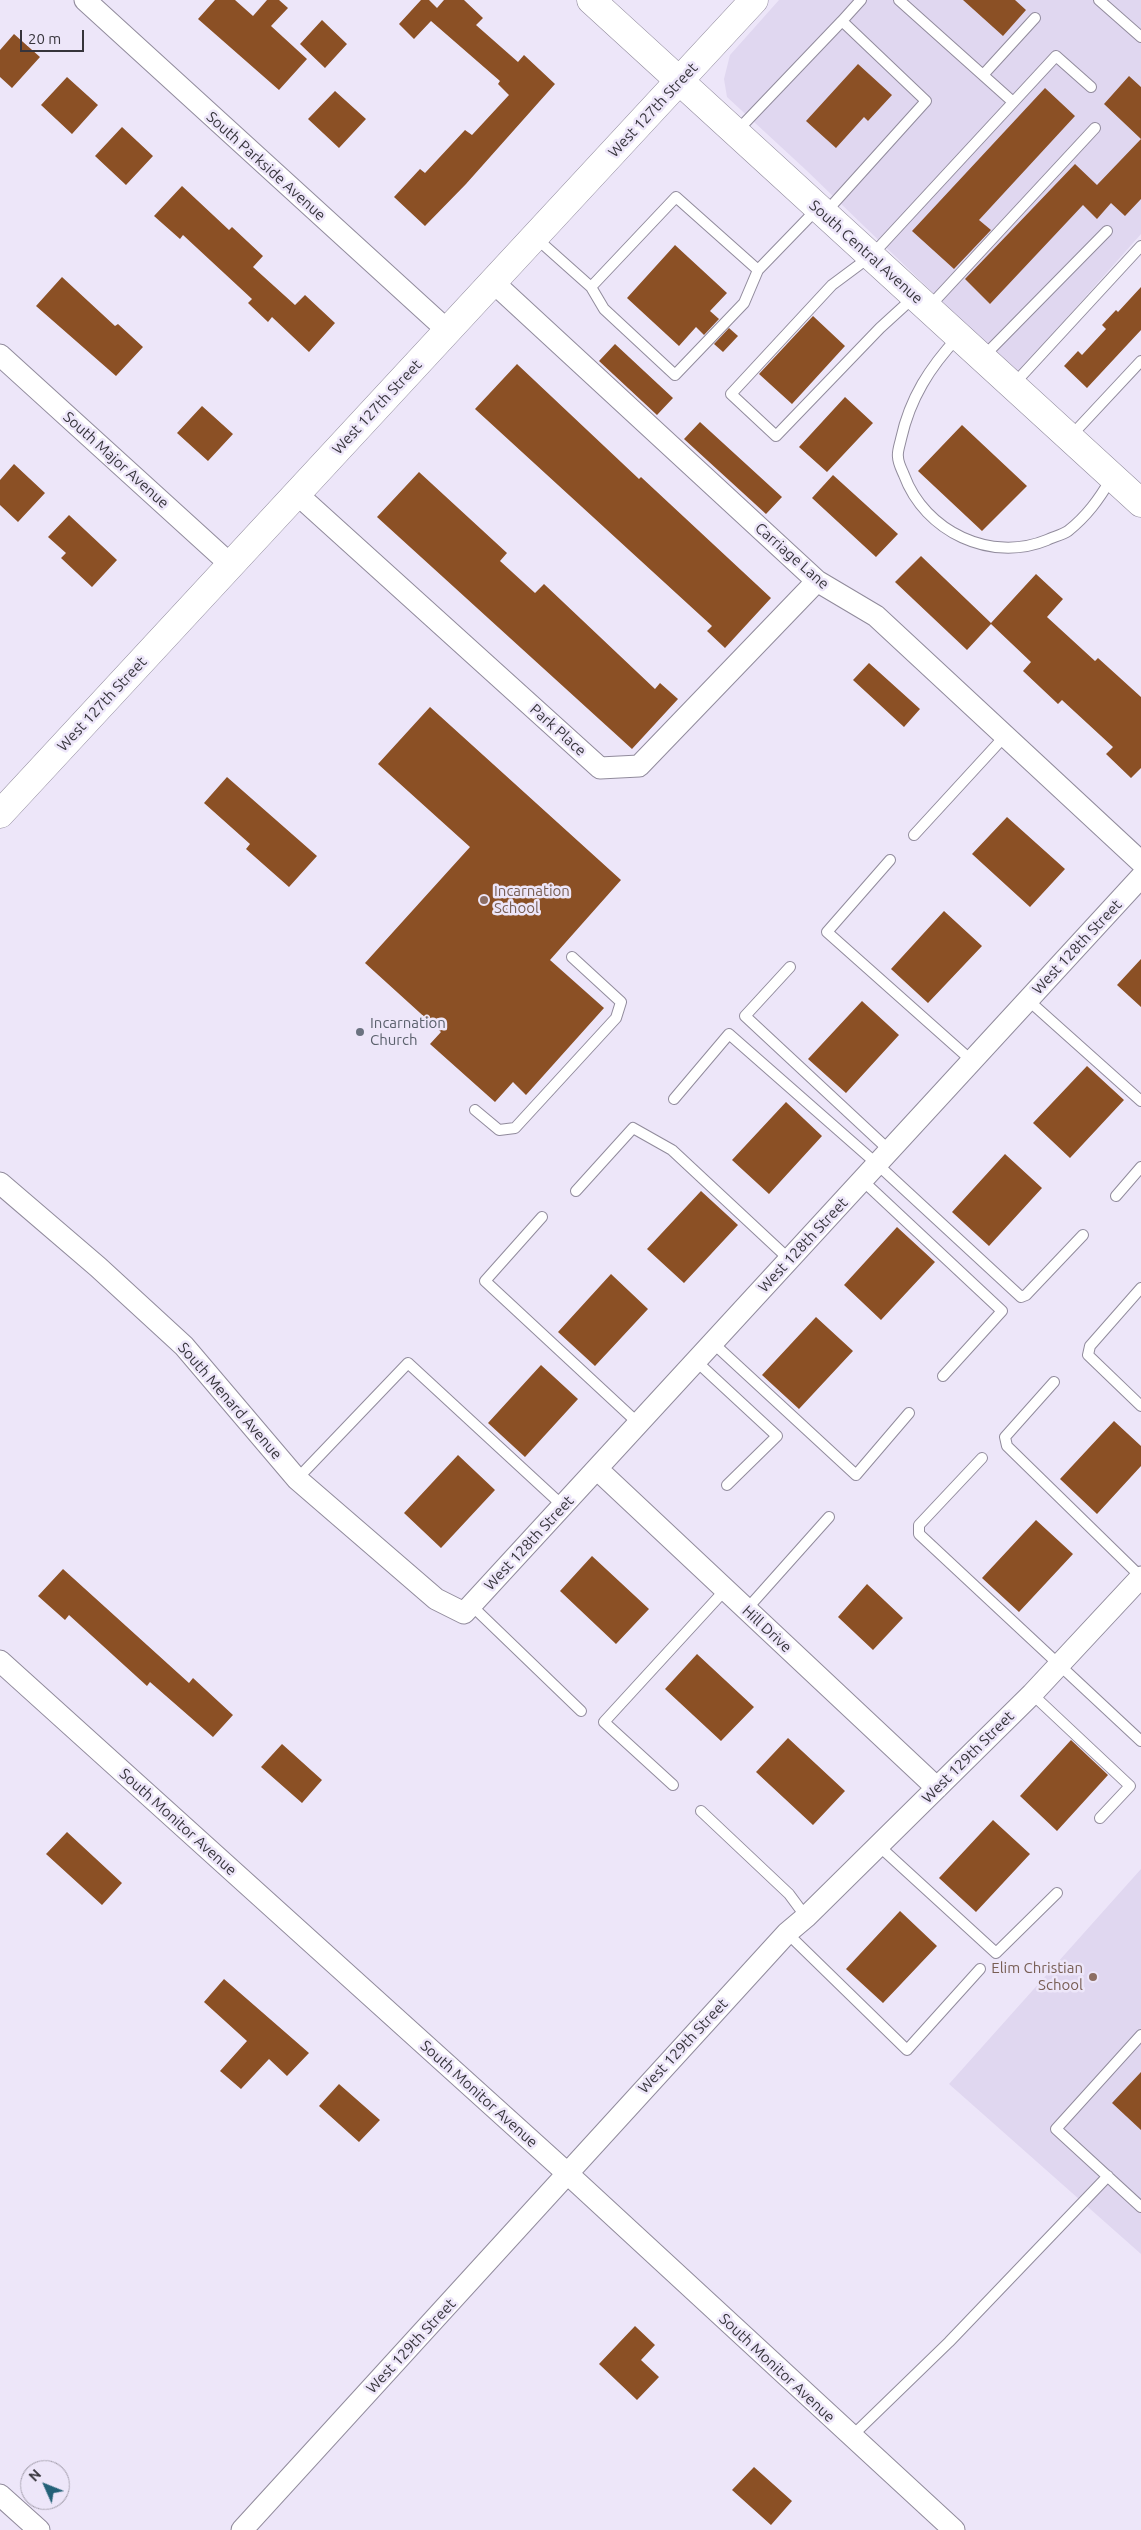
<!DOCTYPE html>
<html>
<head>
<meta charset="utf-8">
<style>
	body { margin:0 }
	#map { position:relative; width:1141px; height:2530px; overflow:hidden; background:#ede6f9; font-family:Ubuntu,sans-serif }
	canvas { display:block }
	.north { position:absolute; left:20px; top:2460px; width:50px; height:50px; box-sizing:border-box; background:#ede6f9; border:1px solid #a49fad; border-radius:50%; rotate:314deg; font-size:14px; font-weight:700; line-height:20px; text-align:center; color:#36343b }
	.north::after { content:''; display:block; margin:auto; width:18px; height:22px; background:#246178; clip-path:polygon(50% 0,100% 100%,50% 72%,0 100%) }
	.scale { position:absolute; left:20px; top:30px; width:64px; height:22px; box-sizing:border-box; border:2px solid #36343b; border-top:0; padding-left:6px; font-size:15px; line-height:18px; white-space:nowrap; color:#36343b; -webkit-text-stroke:4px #ede6f9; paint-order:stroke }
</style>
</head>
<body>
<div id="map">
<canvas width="1141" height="2530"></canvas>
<div class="north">N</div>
<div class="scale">20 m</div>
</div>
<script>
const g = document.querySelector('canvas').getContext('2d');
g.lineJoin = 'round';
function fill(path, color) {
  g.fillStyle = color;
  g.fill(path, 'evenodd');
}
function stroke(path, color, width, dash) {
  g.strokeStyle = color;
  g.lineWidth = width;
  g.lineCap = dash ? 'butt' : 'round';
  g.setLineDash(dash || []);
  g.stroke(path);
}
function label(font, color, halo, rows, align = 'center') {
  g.font = font + ' Ubuntu,sans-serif';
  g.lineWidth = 5;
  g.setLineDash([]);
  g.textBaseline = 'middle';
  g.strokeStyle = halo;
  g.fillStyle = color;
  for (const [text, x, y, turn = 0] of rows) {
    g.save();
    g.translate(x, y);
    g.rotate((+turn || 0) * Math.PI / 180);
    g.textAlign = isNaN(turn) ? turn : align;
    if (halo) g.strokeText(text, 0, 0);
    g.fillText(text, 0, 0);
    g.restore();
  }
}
const built = new Path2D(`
	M779 0H1141V234L1017 374 806 170 727 97 724 79 730 55Z
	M1141 1869V2254L949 2084Z`);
const building = new Path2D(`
	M215 0H235L253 16 267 0H279L288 8 271 26 307 59 279 90 198 19Z
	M421 0H429L437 8 444 0H464L483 18 476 25 518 62 524 55 555 84 466 184 425 226 394 197 420 169 425 173 465 130 472 135 509 95 498 84 500 81 431 21 414 39 399 24Z
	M963 0H1015L1026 10 1003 36Z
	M322 20 347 44 325 68 300 44Z
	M14 34 40 57 12 88 0 77V50Z
	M858 64 892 95 868 121 864 117 836 148 806 121Z
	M1129 76 1141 87V199L1125 216 1111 203 1097 219 1083 205 990 304 965 279 1075 164 1097 185 1141 139 1104 104Z
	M67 77 98 105 72 134 41 105Z
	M1045 88 1075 116 979 220 991 230 954 269 912 231Z
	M335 91 366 119 339 148 308 119Z
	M122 127 153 156 126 185 95 156Z
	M182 186 229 230 232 227 263 256 253 267 295 305 305 295 335 323 309 352 272 317 268 322 248 303 252 299 183 235 180 239 154 216Z
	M675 245 727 293 710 311 719 319 704 335 696 327 679 346 627 298Z
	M62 277 115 326 118 324 143 347 116 376 36 306Z
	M1141 287V330L1087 388 1064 366 1078 351 1082 355 1106 329 1102 325 1116 310 1118 312Z
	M813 316 845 346 792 404 759 374Z
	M729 328 738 336 723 352 714 344Z
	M615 344 673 398 657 415 599 361Z
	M517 364 639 479 641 477 771 598 725 648 707 631 712 626 475 409Z
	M845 397 873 423 827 472 799 447Z
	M202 406 233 434 208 461 177 433Z
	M700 422 782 497 766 514 684 439Z
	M962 425 1027 486 982 531 918 471Z
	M14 464 45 493 18 522 0 505V480Z
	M419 472 507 553 500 561 535 593 544 584 655 689 660 683 678 699 632 749 377 517Z
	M833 475 898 534 876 557 812 498Z
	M69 515 117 560 92 587 61 558 66 553 48 537Z
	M921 556 991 623 1036 574 1063 599 1047 617 1095 661 1098 658 1141 697V768L1131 778 1106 754 1113 747 1062 700 1058 704 1023 671 1031 662 991 624 967 650 895 582Z
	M869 663 920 709 904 727 853 680Z
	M430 707 621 880 550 960 604 1008 526 1095 513 1082 495 1102 430 1044 441 1032 365 963 470 847 378 764Z
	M227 777 317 856 289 887 246 849 250 844 204 803Z
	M1007 817 1065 869 1030 907 972 854Z
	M944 911 982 946 928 1003 891 969Z
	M1141 959V1007L1117 985Z
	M862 1001 899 1035 846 1093 808 1059Z
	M1087 1066 1124 1100 1070 1158 1033 1123Z
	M786 1102 822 1136 769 1194 732 1160Z
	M1005 1154 1042 1188 989 1246 952 1212Z
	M701 1191 738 1225 684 1283 647 1249Z
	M897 1227 935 1262 881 1320 844 1285Z
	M611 1274 648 1309 595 1366 558 1332Z
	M816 1317 853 1351 799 1409 762 1375Z
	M541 1365 578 1399 525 1457 488 1423Z
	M1114 1421 1141 1446V1466L1097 1514 1060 1479Z
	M458 1455 495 1490 441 1548 404 1513Z
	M1036 1520 1073 1554 1019 1612 982 1578Z
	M592 1556 649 1609 616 1644 560 1591Z
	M63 1569 189 1683 193 1678 233 1715 213 1737 150 1682 147 1686 69 1615 65 1620 38 1596Z
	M867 1584 903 1618 873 1650 838 1617Z
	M697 1654 754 1707 721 1741 665 1689Z
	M788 1738 845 1791 813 1825 756 1772Z
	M1071 1740 1108 1775 1057 1831 1020 1796Z
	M282 1744 322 1780 302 1803 261 1767Z
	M993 1820 1030 1854 976 1912 939 1878Z
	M67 1832 122 1883 102 1905 46 1854Z
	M900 1911 937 1946 883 2003 846 1969Z
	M224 1979 309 2053 287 2076 269 2059 241 2089 220 2071 247 2041 204 2002Z
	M1141 2072V2130L1112 2103Z
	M339 2084 380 2120 359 2142 319 2106Z
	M635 2326 655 2345 641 2360 659 2377 637 2400 599 2364Z
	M754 2467 792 2501 771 2525 732 2490Z`);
const lane = new Path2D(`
	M899 0 1013 102
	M1099 0 1141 37
	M842 21 861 0
	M983 75 1035 18
	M736 132 842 21 926 101 825 213
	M536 238 591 287 676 197 758 270 818 208
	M591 287 604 309 675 375 744 303 758 270
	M914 297 880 328 776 436 731 394 832 285 871 256 1056 56 1091 87
	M929 307 1095 128
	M958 337C930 367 910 398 901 439 900 444 897 452 898 457 898 463 902 470 904 475 925 532 991 563 1047 540 1053 537 1062 535 1068 531 1087 516 1099 499 1111 479
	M983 357 1107 231
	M1013 385 1141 246
	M1070 437 1141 361
	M914 835 1004 737
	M890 860 827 932 972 1061
	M790 967 745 1016 890 1151
	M1028 1000 1141 1101
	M674 1099 729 1034 877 1164 1021 1297 1026 1295 1083 1235
	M475 1110 499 1130 515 1128 616 1018 621 1002 572 957
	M862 1180 1002 1311 943 1376
	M576 1191 633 1128 672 1150 790 1260
	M1116 1196 1141 1167
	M542 1217 485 1281 639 1424
	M1141 1288 1090 1346 1088 1355 1141 1406
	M713 1343 856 1475 909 1413
	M696 1361 777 1436 727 1485
	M1054 1382 1005 1437 1007 1446 1141 1577
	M982 1458 919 1525V1534L1141 1741
	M297 1479 408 1363 563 1506
	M471 1605 581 1711
	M746 1610 829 1517
	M1032 1694 1130 1786 1100 1818
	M673 1785 604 1722 725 1590
	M701 1811 789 1894 806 1917
	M879 1846 996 1953 1057 1893
	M787 1933 907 2050 980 1969
	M1141 2035 1056 2129 1141 2207
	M851 2437 949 2342 1108 2176`);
const street = new Path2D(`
	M85 0 448 331
	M493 282 817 581 876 616 1141 862
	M0 355 231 565
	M297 494 600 768 639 766 817 581
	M0 1183 98 1267 184 1346 297 1479 436 1599 464 1613 1141 877
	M597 1469 937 1788
	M0 1661 568 2174 954 2530
	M0 2495 39 2530
	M242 2530 787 1933 806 1917 1032 1694 1141 1577`);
const secondary = new Path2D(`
	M591 0 1141 503
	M0 814 754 0`);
const markers = [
	[484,900,5,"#8d6e63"],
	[360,1032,5,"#6b7280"],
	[1093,1977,5,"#8d6e63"]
];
const streetNames = [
	["West 127th Street",653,110,-47],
	["South Parkside Avenue",266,166,42],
	["South Central Avenue",866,252,42],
	["West 127th Street",377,407,-47],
	["South Major Avenue",116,460,42],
	["Carriage Lane",792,556,41],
	["West 127th Street",102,704,-47],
	["Park Place",558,730,42],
	["West 128th Street",1077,947,-47],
	["West 128th Street",803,1245,-47],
	["South Menard Avenue",230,1401,49],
	["West 128th Street",529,1543,-47],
	["Hill Drive",767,1629,43],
	["West 129th Street",968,1757,-45],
	["South Monitor Avenue",178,1822,42],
	["West 129th Street",683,2046,-47],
	["South Monitor Avenue",479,2094,42],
	["West 129th Street",411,2346,-47],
	["South Monitor Avenue",777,2368,43]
];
const educationNames = [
	["Incarnation",494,891],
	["School",494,908],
	["Elim Christian",1083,1968,"right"],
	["School",1083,1985,"right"]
];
const worshipNames = [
	["Incarnation",370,1023],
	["Church",370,1040]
];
fill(built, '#e0d7f0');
fill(building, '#8b5025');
stroke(lane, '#918b9c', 12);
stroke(street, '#918b9c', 23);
stroke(secondary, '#918b9c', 29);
stroke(lane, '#fff', 10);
stroke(street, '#fff', 21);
stroke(secondary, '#fff', 28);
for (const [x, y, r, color] of markers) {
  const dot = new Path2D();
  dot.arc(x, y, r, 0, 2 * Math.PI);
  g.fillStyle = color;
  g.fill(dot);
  stroke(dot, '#ede6f9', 2);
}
label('15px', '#36343b', '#ede6f9', streetNames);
label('15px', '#785e54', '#ede6f9', educationNames, 'left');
label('15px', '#5b616d', '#ede6f9', worshipNames, 'left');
</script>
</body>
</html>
